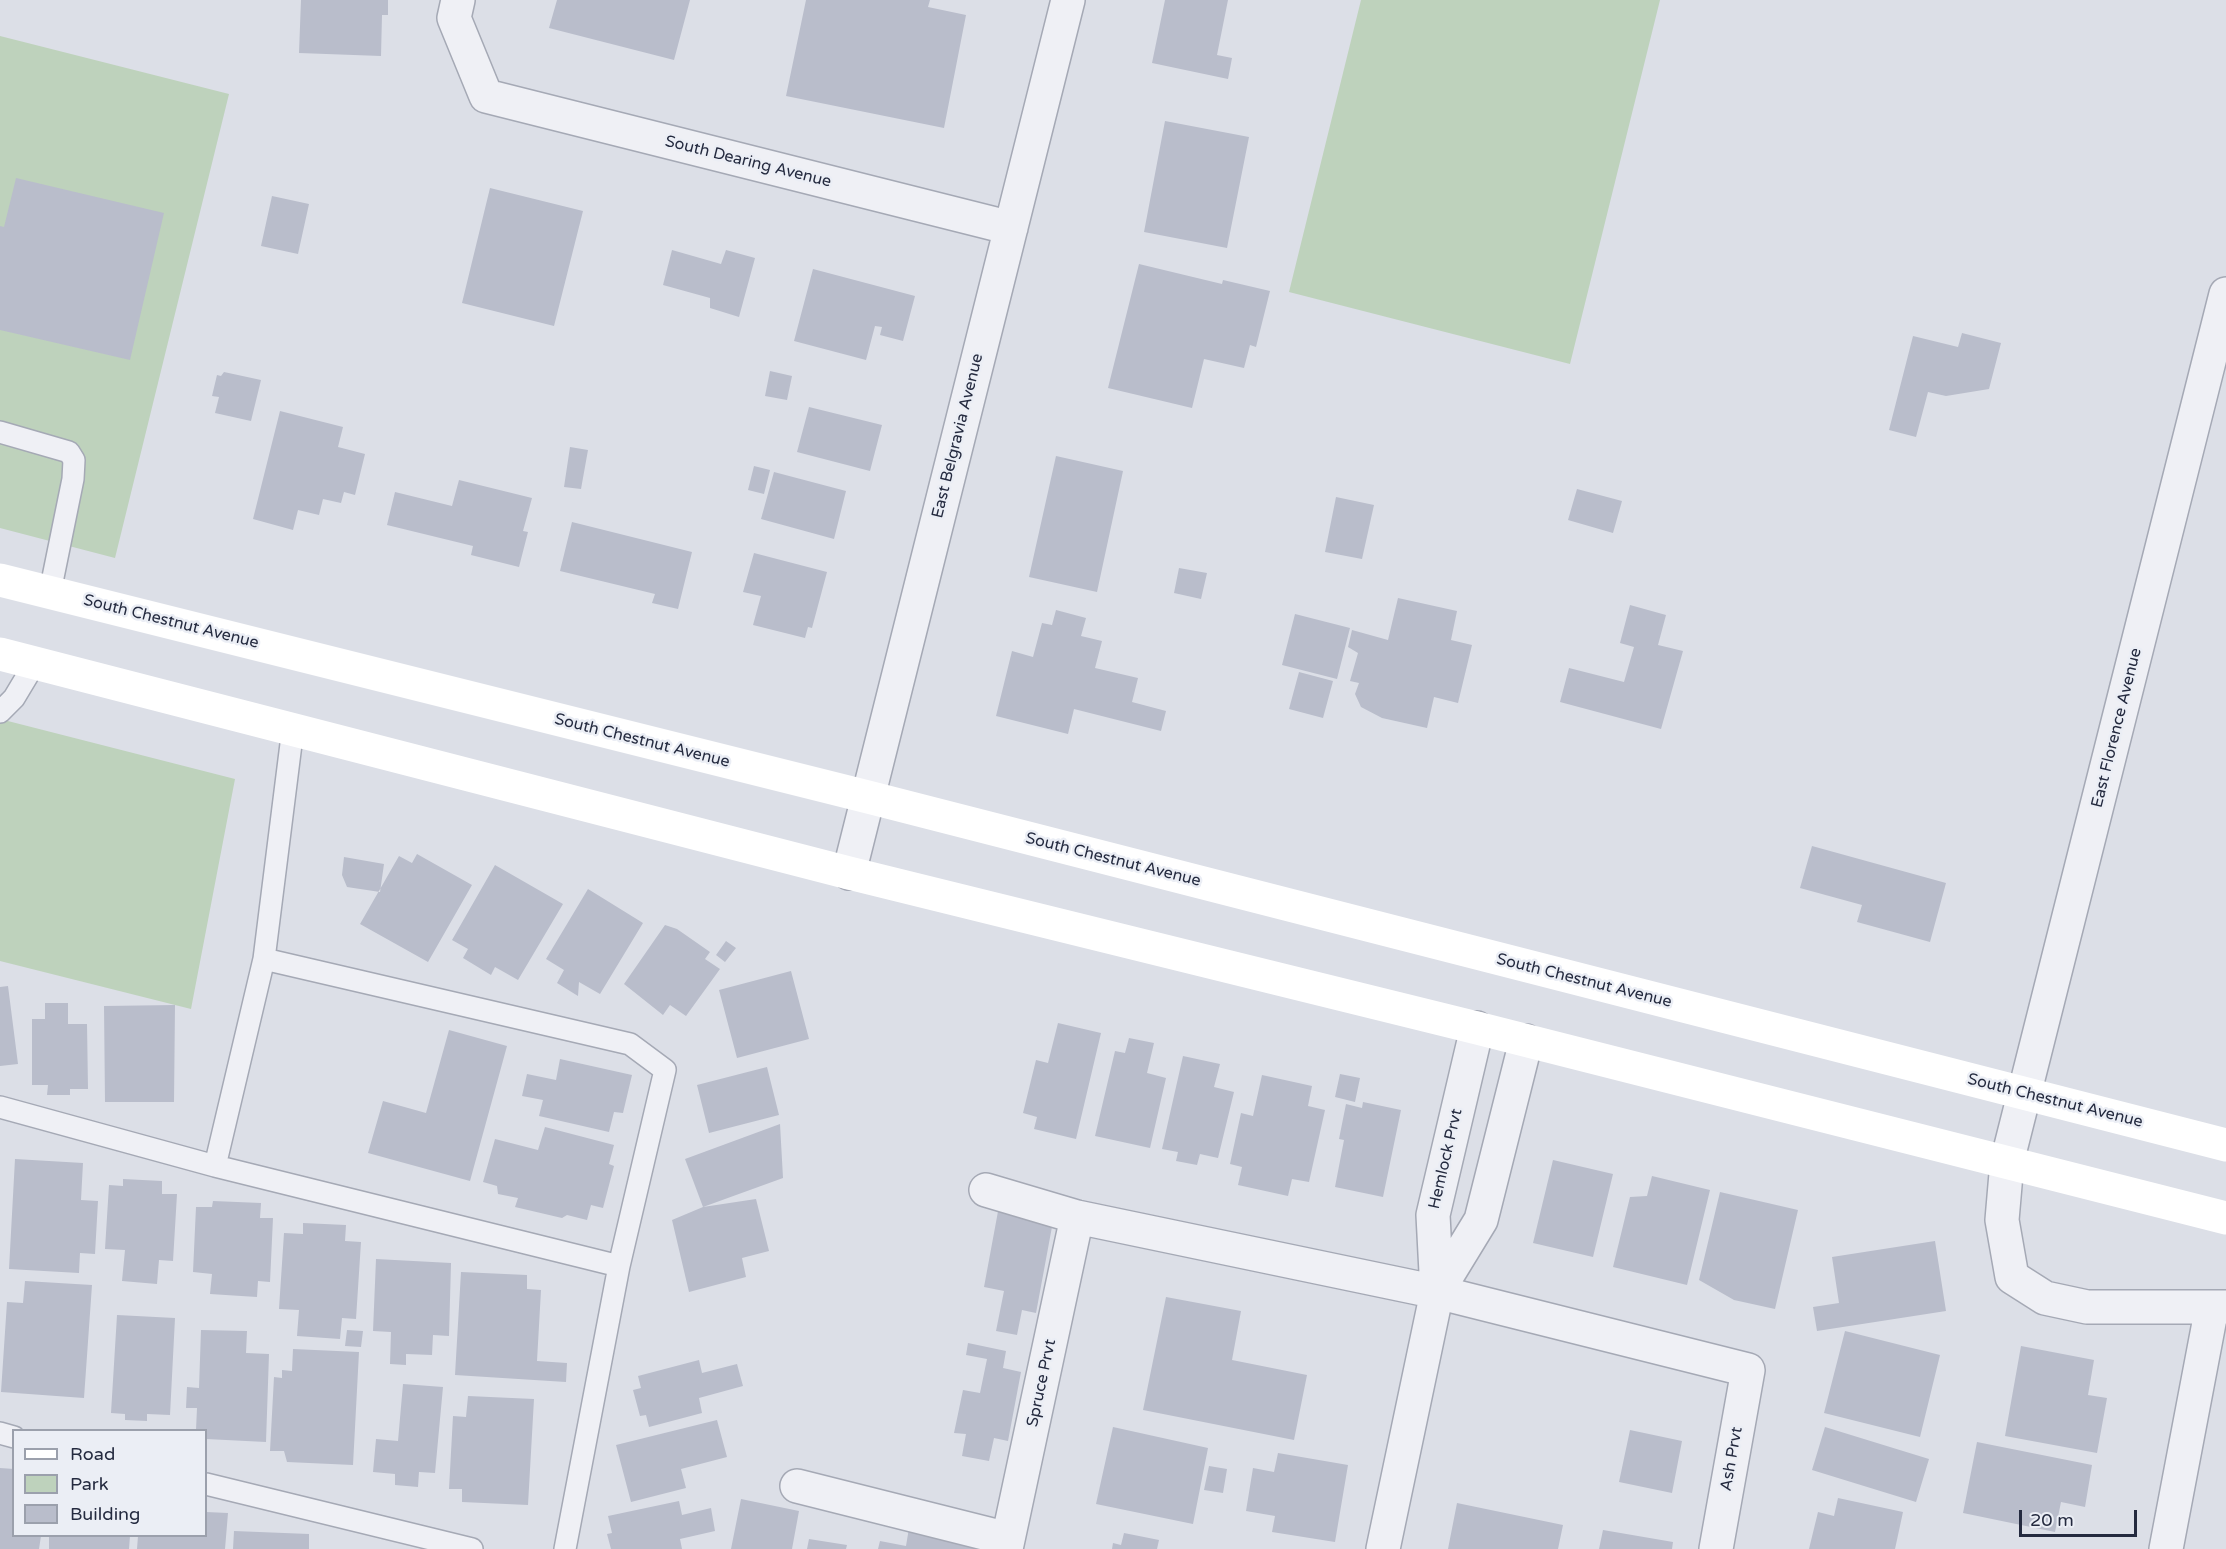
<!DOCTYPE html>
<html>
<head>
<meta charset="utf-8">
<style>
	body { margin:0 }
	#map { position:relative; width:2226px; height:1549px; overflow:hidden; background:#dcdfe7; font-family:"Varela Round",sans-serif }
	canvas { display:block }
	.legend { position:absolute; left:12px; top:1429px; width:195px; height:108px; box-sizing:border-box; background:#ebeef5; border:2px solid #9ba0ac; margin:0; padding:8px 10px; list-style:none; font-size:18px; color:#242a3f }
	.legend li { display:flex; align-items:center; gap:12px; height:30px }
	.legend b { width:30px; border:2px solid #9ba0ac }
	.scale { position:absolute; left:2019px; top:1510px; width:118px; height:27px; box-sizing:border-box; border:3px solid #242a3f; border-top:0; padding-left:8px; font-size:18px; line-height:21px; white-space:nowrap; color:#242a3f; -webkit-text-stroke:4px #ebeef5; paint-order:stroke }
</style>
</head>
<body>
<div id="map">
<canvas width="2226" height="1549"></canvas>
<ul class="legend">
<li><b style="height:8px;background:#fff"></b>Road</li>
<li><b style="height:16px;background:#bed2bc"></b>Park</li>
<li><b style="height:16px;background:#b9bdcb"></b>Building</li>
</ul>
<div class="scale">20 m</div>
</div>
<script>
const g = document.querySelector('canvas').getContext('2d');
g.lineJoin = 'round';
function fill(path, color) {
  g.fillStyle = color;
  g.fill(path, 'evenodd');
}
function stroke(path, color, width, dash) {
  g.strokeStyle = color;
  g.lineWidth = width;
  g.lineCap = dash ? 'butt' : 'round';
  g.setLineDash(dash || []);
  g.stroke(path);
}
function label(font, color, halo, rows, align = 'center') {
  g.font = font + ' "Varela Round",sans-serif';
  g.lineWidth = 5;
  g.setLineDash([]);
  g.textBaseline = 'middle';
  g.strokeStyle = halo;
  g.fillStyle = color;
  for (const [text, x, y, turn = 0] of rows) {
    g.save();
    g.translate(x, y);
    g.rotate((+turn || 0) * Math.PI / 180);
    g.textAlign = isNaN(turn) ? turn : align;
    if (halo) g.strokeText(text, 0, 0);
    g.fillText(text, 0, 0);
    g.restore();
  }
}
const green = new Path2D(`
	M1361 0H1660L1570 364 1289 292Z
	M0 36 229 94 115 558 0 528Z
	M0 719 235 779 191 1009 0 961Z`);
const building = new Path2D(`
	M301 0H388V15H382L381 56 299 53Z
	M557 0H690L674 60 549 28Z
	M806 0H930L928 7 966 15 944 128 786 96Z
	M1165 0H1228L1217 55 1232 58 1228 79 1152 63Z
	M1165 121 1249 137 1227 248 1144 232Z
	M16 178 164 213 130 360 0 330V226L4 227Z
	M490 188 583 211 554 326 462 303Z
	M272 196 309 204 298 254 261 246Z
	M672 250 721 264 726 250 755 258 739 317 710 308V298L663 285Z
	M1139 264 1222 284 1223 280 1270 291 1256 347 1250 345 1244 368 1204 359 1192 408 1108 388Z
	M813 269 915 296 903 341 880 335 882 327 875 326 866 360 794 341Z
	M1962 333 2001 343 1989 389 1946 396 1928 392 1916 437 1889 430 1913 336 1958 347Z
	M770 371 792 376 787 400 765 396Z
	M224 372 261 380 251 421 215 413 219 397 212 396 217 375 221 376Z
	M809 407 882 425 870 471 797 452Z
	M280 411 343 427 338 447 365 454 355 495 344 492 341 503 323 499 319 515 298 510 293 530 253 519Z
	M570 447 588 450 581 489 564 487Z
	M1056 456 1123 471 1097 592 1029 577Z
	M754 466 770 470 764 494 748 490Z
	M774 472 846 491 834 539 761 519Z
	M459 480 532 498 523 531 528 532 519 567 471 555 473 546 387 525 395 492 452 506Z
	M1577 489 1622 501 1613 533 1568 520Z
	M1336 497 1374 505 1362 559 1325 552Z
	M572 522 692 552 678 609 652 603 655 594 560 571Z
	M754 553 827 572 812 628 808 627 805 638 753 625 761 596 743 592Z
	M1179 568 1207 573 1201 599 1174 593Z
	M1398 598 1457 611 1451 640 1472 645 1458 703 1434 697 1427 728 1382 718 1361 707 1355 694 1359 683 1350 681 1358 653 1348 647 1352 630 1388 640Z
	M1630 605 1666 615 1658 645 1683 651 1661 729 1560 702 1569 668 1624 682 1634 647 1620 643Z
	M1056 610 1086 618 1081 636 1102 641 1095 668 1138 678 1132 702 1166 711 1161 731 1074 709 1068 734 996 716 1012 651 1033 657 1042 623 1052 625Z
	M1295 614 1350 628 1337 679 1282 665Z
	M1299 672 1333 681 1323 718 1289 709Z
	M1812 846 1946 883 1930 942 1857 922 1862 905 1800 888Z
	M417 854 472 885 428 962 360 924 399 856 412 863Z
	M344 857 384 864 380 892 347 887 342 875Z
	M495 865 563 904 518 980 495 967 491 975 463 958 468 949 452 940Z
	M588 889 643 923 600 994 579 982 578 996 557 983 564 970 546 959Z
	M665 925 677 929 710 952 705 959 720 969 686 1016 670 1005 663 1015 624 984Z
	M726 941 736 948 725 962 716 955Z
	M791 971 809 1039 737 1058 719 990Z
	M8 986 18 1064 0 1066V987Z
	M45 1003H68V1024H87L88 1089H70V1095H47L48 1085H32V1019H45Z
	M175 1005 174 1102H105L104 1006Z
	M1058 1023 1101 1033 1076 1139 1034 1129 1037 1117 1023 1113 1036 1060 1048 1063Z
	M449 1030 507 1046 470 1181 368 1153 383 1101 426 1113Z
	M1129 1038 1154 1043 1147 1073 1166 1078 1150 1148 1095 1136 1115 1051 1125 1053Z
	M1183 1056 1220 1064 1214 1087 1234 1092 1218 1158 1200 1154 1197 1165 1176 1161 1178 1152 1162 1149Z
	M560 1059 632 1075 623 1113 614 1112 609 1132 539 1116 543 1100 522 1096 527 1074 556 1080Z
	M767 1067 779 1115 709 1133 697 1085Z
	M1340 1074 1360 1078 1355 1102 1335 1097Z
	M1262 1075 1312 1086 1308 1106 1325 1110 1309 1182 1292 1179 1288 1196 1238 1185 1242 1167 1230 1164 1241 1113 1253 1116Z
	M1363 1102 1401 1110 1383 1197 1335 1187 1344 1140 1339 1139 1346 1104 1362 1108Z
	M780 1124 783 1178 703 1207 685 1159Z
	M545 1127 614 1145 609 1164 614 1166 603 1208 591 1205 587 1220 567 1215 562 1218 515 1207 518 1198 498 1194 497 1186 483 1182 495 1139 538 1150Z
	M15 1159 83 1163 81 1200 98 1201 95 1254 80 1253 79 1273 9 1269Z
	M1553 1160 1613 1174 1593 1257 1533 1243Z
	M1652 1176 1710 1190 1687 1285 1613 1267 1630 1197 1647 1196Z
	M123 1179 162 1181V1194H177L173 1261 159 1260 157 1284 122 1281 125 1250 105 1249 109 1185 123 1186Z
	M1720 1192 1798 1210 1775 1309 1734 1300 1699 1280Z
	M756 1199 769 1251 742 1258 746 1277 689 1292 672 1220 703 1207Z
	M213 1201 261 1203 260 1218H273L270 1282 258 1281 257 1297 210 1294 212 1274 193 1272 196 1207H212Z
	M999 1206 1054 1216 1036 1313 1022 1310 1017 1335 996 1331 1004 1291 984 1287Z
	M303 1223 346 1225 345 1241 361 1242 356 1319 342 1318 340 1339 297 1336 299 1310 279 1309 284 1233 303 1234Z
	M1935 1241 1946 1311 1817 1331 1813 1307 1839 1303 1832 1257Z
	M376 1259 451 1263 449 1336 433 1335 432 1355 406 1354V1365L390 1364 391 1332 373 1331Z
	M461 1272 527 1275V1289L541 1290 537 1361 567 1363 566 1382 455 1375Z
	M25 1281 92 1285 84 1398 1 1392 7 1302 23 1303Z
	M1166 1297 1241 1311 1232 1360 1307 1375 1294 1440 1143 1410Z
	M117 1315 175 1318 170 1415 147 1414V1421L125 1420V1414L111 1413Z
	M201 1330 247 1331 246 1353 269 1354 266 1442 206 1439V1430H196L197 1408H186L187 1387 199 1388Z
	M347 1330 363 1331 361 1347 345 1346Z
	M1845 1331 1940 1355 1920 1437 1824 1413Z
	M968 1343 1006 1351 1003 1368 1021 1372 1008 1441 994 1438 989 1461 962 1456 966 1434 954 1433 963 1390 980 1393 987 1359 966 1355Z
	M2021 1346 2094 1360 2088 1395 2107 1398 2097 1453 2005 1436Z
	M293 1349 359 1352 353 1465 287 1462 284 1451H270L274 1377 282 1378V1370L292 1371Z
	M699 1360 702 1373 737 1364 743 1386 699 1398 702 1413 649 1427 646 1415 640 1416 633 1390 641 1388 638 1376Z
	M403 1384 443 1387 435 1473 419 1472 418 1487 395 1485V1474L373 1472 376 1439 398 1441Z
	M468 1396 534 1399 528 1505 462 1502V1489H449L453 1416 466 1417Z
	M717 1420 727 1457 681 1469 686 1488 631 1502 616 1445Z
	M1113 1427 1208 1448 1193 1524 1096 1504Z
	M1825 1427 1929 1459 1916 1502 1812 1470Z
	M1630 1430 1682 1441 1672 1493 1619 1482Z
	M1977 1442 2092 1465 2085 1507 2061 1502 2055 1532 1963 1513Z
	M1278 1453 1348 1465 1335 1542 1272 1532 1275 1516 1246 1511 1253 1468 1274 1472Z
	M1209 1466 1227 1469 1223 1493 1204 1490Z
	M0 1468 14 1469V1536H41L39 1549H0Z
	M1838 1498 1903 1512 1895 1549H1809L1818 1512 1834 1516Z
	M741 1499 799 1511 792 1549H731Z
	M679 1501 682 1515 711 1508 715 1531 680 1539 682 1549H611L607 1534 612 1533 608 1516Z
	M1457 1503 1563 1525 1558 1549H1448Z
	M206 1512 228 1513 225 1549H137L138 1536H206Z
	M909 1528 982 1549H878L880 1541 906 1546Z
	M1603 1530 1673 1542 1672 1549H1599Z
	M234 1531 309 1534V1549H233Z
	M1124 1533 1159 1540 1157 1549H1112L1113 1543 1121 1545Z
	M49 1536H130L129 1549H49Z
	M809 1539 847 1545 846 1549H807Z`);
const lane = new Path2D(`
	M0 432 69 452 74 460 73 479 50 592
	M0 712 14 698 35 663
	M264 959 630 1044 665 1070 619 1266
	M0 1107 215 1166 619 1266 565 1549
	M215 1166 264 959 293 728
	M0 1433 14 1437
	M206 1484 472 1549`);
const street = new Path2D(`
	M458 0 454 18 486 96 1011 228
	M2226 294 2007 1162 2002 1220 2012 1277 2045 1298 2087 1307H2226
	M849 873 1068 0
	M986 1190 1077 1217 1437 1292 1748 1370 1716 1549
	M1437 1292 1481 1220 1526 1041
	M797 1486 1008 1539
	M1006 1549 1077 1217
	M1383 1549 1437 1292 1433 1215 1477 1028
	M2166 1549 2212 1307`);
const secondary = new Path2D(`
	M0 580 868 797 2226 1145
	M0 654 849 873 1477 1028 2226 1218`);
const streetNames = [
	["South Dearing Avenue",748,162,14],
	["East Belgravia Avenue",958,436,-76],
	["South Chestnut Avenue",171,622,14],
	["East Florence Avenue",2117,728,-76],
	["South Chestnut Avenue",642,741,14],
	["South Chestnut Avenue",1113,860,14],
	["South Chestnut Avenue",1584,981,14],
	["South Chestnut Avenue",2055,1101,14],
	["Hemlock Prvt",1446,1159,-77],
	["Spruce Prvt",1042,1383,-78],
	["Ash Prvt",1732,1459,-80]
];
fill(green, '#bed2bc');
fill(building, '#b9bdcb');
stroke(lane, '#a5a9b5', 24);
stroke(street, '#a5a9b5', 36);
stroke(lane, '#eff0f5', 21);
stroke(street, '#eff0f5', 33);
stroke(secondary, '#fff', 33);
label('16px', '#242a3f', '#ebeef5', streetNames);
</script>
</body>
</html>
